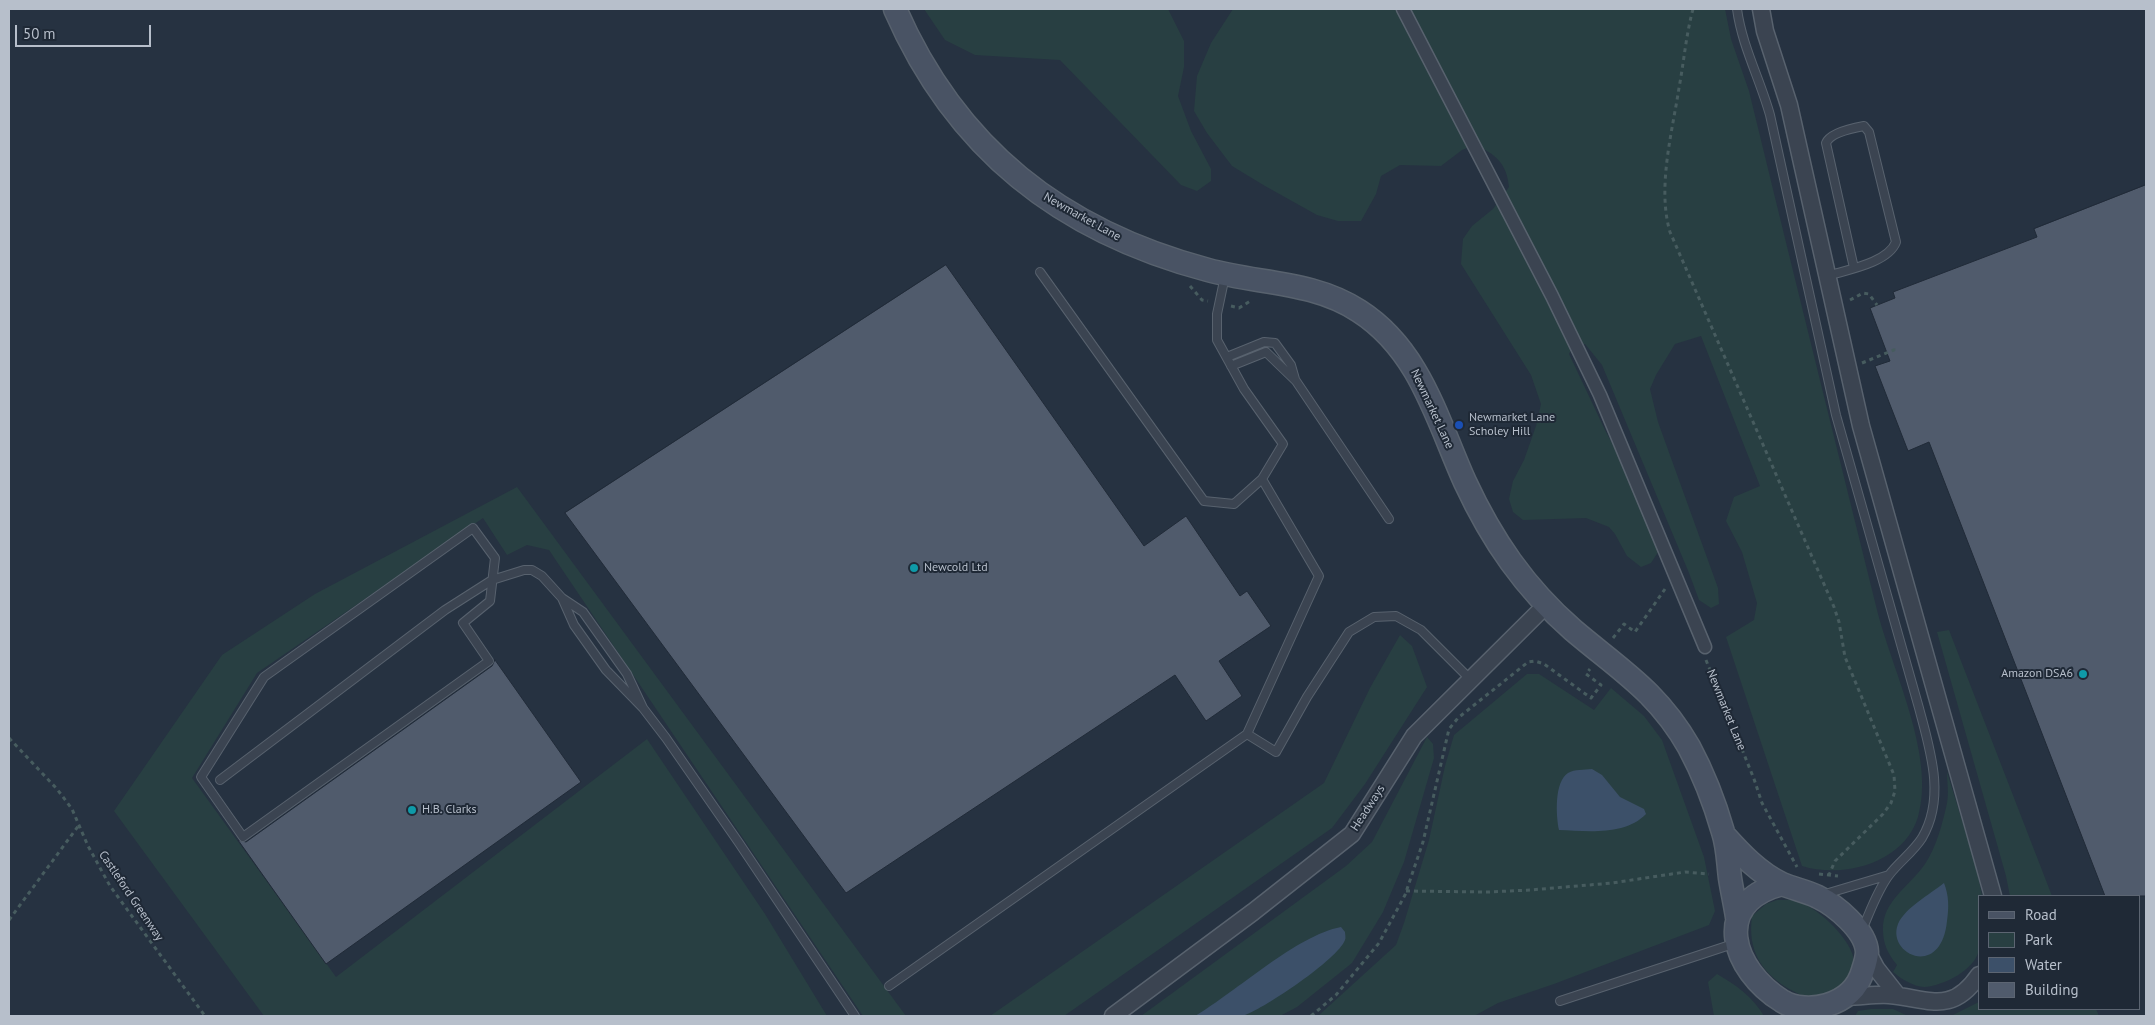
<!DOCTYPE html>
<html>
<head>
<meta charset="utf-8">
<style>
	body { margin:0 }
	#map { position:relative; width:2155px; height:1025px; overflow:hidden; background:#263241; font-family:"PT Sans",sans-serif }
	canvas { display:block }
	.frame { position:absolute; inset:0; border:10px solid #b7bfcb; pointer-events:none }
	.legend { position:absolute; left:1978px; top:895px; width:162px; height:115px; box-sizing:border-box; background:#1f2936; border:1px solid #5c6572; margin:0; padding:6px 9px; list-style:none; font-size:15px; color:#b7bfcb }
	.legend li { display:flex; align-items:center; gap:10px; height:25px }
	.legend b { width:25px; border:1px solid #5c6572 }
	.scale { position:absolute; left:15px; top:25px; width:136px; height:22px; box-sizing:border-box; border:2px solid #b7bfcb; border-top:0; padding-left:6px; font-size:15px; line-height:18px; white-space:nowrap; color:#b7bfcb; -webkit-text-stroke:4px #1f2936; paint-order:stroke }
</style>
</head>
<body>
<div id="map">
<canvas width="2155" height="1025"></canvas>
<div class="frame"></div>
<ul class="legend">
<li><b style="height:6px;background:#495364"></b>Road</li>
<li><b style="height:14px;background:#283f42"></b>Park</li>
<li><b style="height:14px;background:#3c5069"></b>Water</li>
<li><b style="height:14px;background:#505b6c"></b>Building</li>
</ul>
<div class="scale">50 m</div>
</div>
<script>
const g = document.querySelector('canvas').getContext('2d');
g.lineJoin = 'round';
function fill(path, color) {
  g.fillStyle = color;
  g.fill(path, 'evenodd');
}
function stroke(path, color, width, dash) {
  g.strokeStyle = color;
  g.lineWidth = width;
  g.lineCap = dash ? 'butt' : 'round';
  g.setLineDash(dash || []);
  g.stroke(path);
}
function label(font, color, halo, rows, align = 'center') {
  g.font = font + ' "PT Sans",sans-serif';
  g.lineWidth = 4;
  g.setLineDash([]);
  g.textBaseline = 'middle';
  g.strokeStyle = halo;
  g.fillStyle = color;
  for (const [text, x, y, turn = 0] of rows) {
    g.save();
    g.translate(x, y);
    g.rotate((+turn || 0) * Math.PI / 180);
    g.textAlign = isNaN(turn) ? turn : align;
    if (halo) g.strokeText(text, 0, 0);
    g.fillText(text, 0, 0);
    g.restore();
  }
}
const green = new Path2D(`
	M924 9H1168L1184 41V67L1178 96 1191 131 1211 169V181L1197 191 1181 185 1060 60 975 55 945 40Z
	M1233 9H1725L1731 39 1749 91C1791 264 1834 437 1877 610 1892 670 1936 756 1918 817 1904 863 1843 879 1802 866L1726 637 1754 620 1757 603 1742 552 1726 521 1734 497 1760 486 1701 336 1675 344 1656 375 1650 389 1658 422 1718 588 1719 604 1711 608 1699 600 1689 573 1602 365 1585 344 1573 346 1569 354 1605 430 1658 530 1662 546 1651 563 1641 567 1627 556 1615 534 1609 527 1586 518 1523 520 1513 512 1509 499 1513 481 1524 460 1536 426 1541 404 1531 375 1461 264 1463 239 1472 226 1493 209 1509 187C1507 164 1496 154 1475 145L1462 150 1441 166 1400 165 1381 176 1376 194 1361 221H1338L1317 215 1265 186 1232 166 1207 133 1194 111 1197 76 1211 43Z
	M517 487 906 1016H863L549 550 527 545 507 555 483 518 257 673 192 778 336 977 647 739 765 914 827 1016H264L114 811 222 655 315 594Z
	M1949 630 2052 896H2010L2006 876 1937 632Z
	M1400 635 1412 646 1427 687 1365 784 1332 828 1064 1016H990L1324 783 1370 688Z
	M1527 674H1539L1594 710 1611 688 1644 716 1662 740 1704 857 1715 911 1709 925 1554 984 1498 1003 1474 1016H1318L1396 945 1404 923 1429 840 1445 766 1454 735Z
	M1427 737 1433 744 1434 758 1404 862 1383 912 1352 963 1297 1007 1280 1016H1141L1346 866 1372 842Z
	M1947 772 1977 869 1982 896H1979C1979 912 1982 935 1979 950 1975 970 1943 986 1924 987 1914 987 1900 978 1893 972L1897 965C1888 954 1883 944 1883 930 1882 901 1910 886 1925 864 1936 848 1943 822 1947 803 1949 793 1947 782 1947 772Z
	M1777 900C1783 900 1791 899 1796 901 1816 906 1845 934 1852 953 1857 964 1846 982 1841 993 1834 995 1823 1000 1815 1000 1808 999 1799 994 1793 991 1763 975 1747 952 1752 916L1766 904Z
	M1717 974C1736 985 1753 997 1764 1016H1714L1708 982Z
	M1979 1002V1009H2096L2099 1016H1951Z
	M1871 1009H1893L1908 1016H1855L1858 1011Z`);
const water = new Path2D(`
	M1592 769 1602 775 1620 797 1644 809 1646 814C1625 836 1587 831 1559 830 1556 816 1554 782 1568 773 1575 769 1584 770 1592 769Z
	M1944 883C1949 896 1949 907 1947 921 1941 980 1886 954 1898 924 1906 907 1929 895 1944 883Z
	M1341 927 1345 932C1345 934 1346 938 1345 940 1338 959 1265 1008 1245 1015 1234 1020 1208 1016 1195 1016 1236 992 1297 935 1341 927Z`);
const building = new Path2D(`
	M2146 185V896H2105L1929 442 1908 451 1875 366 1890 361 1870 308 1895 298 1893 292 2037 237 2034 229Z
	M946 265 1144 546 1186 516 1240 596 1247 591 1271 626 1219 661 1242 696 1206 721 1175 675 846 893 565 513Z
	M495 660 581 782 326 964 238 840 246 842 492 666Z`);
const path = new Path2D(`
	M1693 9C1686 35 1684 61 1679 88 1672 133 1657 188 1670 232L1834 607 1839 622 1845 657 1894 775 1895 791 1891 803 1883 814 1835 861 1829 875
	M1190 286 1202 300 1208 301
	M1850 300 1863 293 1869 294 1877 305
	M1231 306 1239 308 1252 300
	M1862 363 1894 350 1893 345
	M1613 638 1624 624 1635 632 1665 589
	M1706 660 1754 779 1762 803 1797 867
	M9 738 57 789 72 809 88 846 110 886 205 1016
	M1819 874 1838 876
	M1406 891 1488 892 1530 890 1612 883 1685 872 1709 874
	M9 920 79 825
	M1311 1016 1336 995 1379 943 1405 895 1423 842 1449 729 1458 718 1528 662 1535 661 1544 664 1591 698 1601 685 1586 674 1590 669`);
const service = new Path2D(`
	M1737 9C1742 46 1760 79 1770 115L1836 415 1919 708C1930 750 1946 797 1922 838 1913 852 1899 862 1889 875 1877 891 1870 912 1862 930
	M1040 272 1204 501 1234 504 1262 479
	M1225 276 1217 314V340L1244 389 1283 444 1262 479 1319 576 1247 734 1276 752 1307 697 1349 632 1374 617 1396 616 1421 630 1471 680
	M1827 276C1846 270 1888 263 1896 242L1869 132 1864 126C1853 128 1830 133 1826 143L1854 268
	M1227 357 1264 342 1275 343 1291 365 1295 379
	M1231 366 1266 352 1296 381 1389 519
	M473 528 495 558 490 601 463 623 489 661 243 837 201 777 264 677Z
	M562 598 574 625 606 670 643 708 666 738 739 843 855 1016
	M220 780 445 610 492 580 524 570H532L542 576 562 598 583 612 627 674 643 708
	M1822 895 1889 875
	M889 986 1247 734
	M1560 1001 1736 943`);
const pedestrian = new Path2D(`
	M1403 9 1552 296 1600 395 1705 647`);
const minor = new Path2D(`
	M1761 9 1765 31 1789 105 1861 426 1993 896
	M1867 951 1876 968 1898 996
	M1847 997C1861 997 1875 994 1889 995 1928 998 1951 1016 1979 975
	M1113 1016 1253 912 1352 834 1414 736 1546 605`);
const secondary = new Path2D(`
	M895 9C956 149 1061 231 1208 270 1259 284 1313 281 1359 311 1420 350 1437 420 1465 482 1478 510 1493 537 1511 562 1529 587 1550 610 1573 630 1620 670 1657 691 1689 747 1703 773 1715 804 1723 832 1728 847 1728 863 1730 878 1732 891 1735 904 1737 917
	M1724 835C1741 854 1759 873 1782 884 1794 889 1806 891 1818 897 1835 905 1866 930 1867 952 1867 958 1865 964 1863 970 1858 989 1844 1000 1827 1005 1814 1009 1794 1009 1782 1001 1732 970 1710 903 1782 884`);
const markers = [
	[1459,425,5,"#1a4fb4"],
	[914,568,5,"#0f9aa8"],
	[2083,674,5,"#0f9aa8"],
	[412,810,5,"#0f9aa8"]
];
const streetNames = [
	["Newmarket Lane",1082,217,29],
	["Newmarket Lane",1432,409,65],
	["Newmarket Lane",1726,710,68],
	["Headways",1368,808,-57],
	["Castleford Greenway",131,896,56]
];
const poiNames = [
	["Newmarket Lane",1469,418],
	["Scholey Hill",1469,432],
	["Newcold Ltd",924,568],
	["Amazon DSA6",2073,674,"right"],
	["H.B. Clarks",422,810]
];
fill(green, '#283f42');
fill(water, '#3c5069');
fill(building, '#505b6c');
stroke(building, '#212b38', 1);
stroke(service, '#58626e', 10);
stroke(pedestrian, '#58626e', 15);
stroke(minor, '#58626e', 19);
stroke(secondary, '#58626e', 25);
stroke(path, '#475c5f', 3, [4, 4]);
stroke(service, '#3b4451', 8);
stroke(pedestrian, '#3b4451', 12);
stroke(minor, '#3b4451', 16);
stroke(secondary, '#495364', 22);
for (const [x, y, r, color] of markers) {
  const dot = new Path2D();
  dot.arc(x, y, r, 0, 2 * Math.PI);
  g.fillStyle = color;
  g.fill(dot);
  stroke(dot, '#1f2936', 2);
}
label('12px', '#b7bfcb', '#1f2936', streetNames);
label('12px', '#b7bfcb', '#1f2936', poiNames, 'left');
</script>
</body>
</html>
